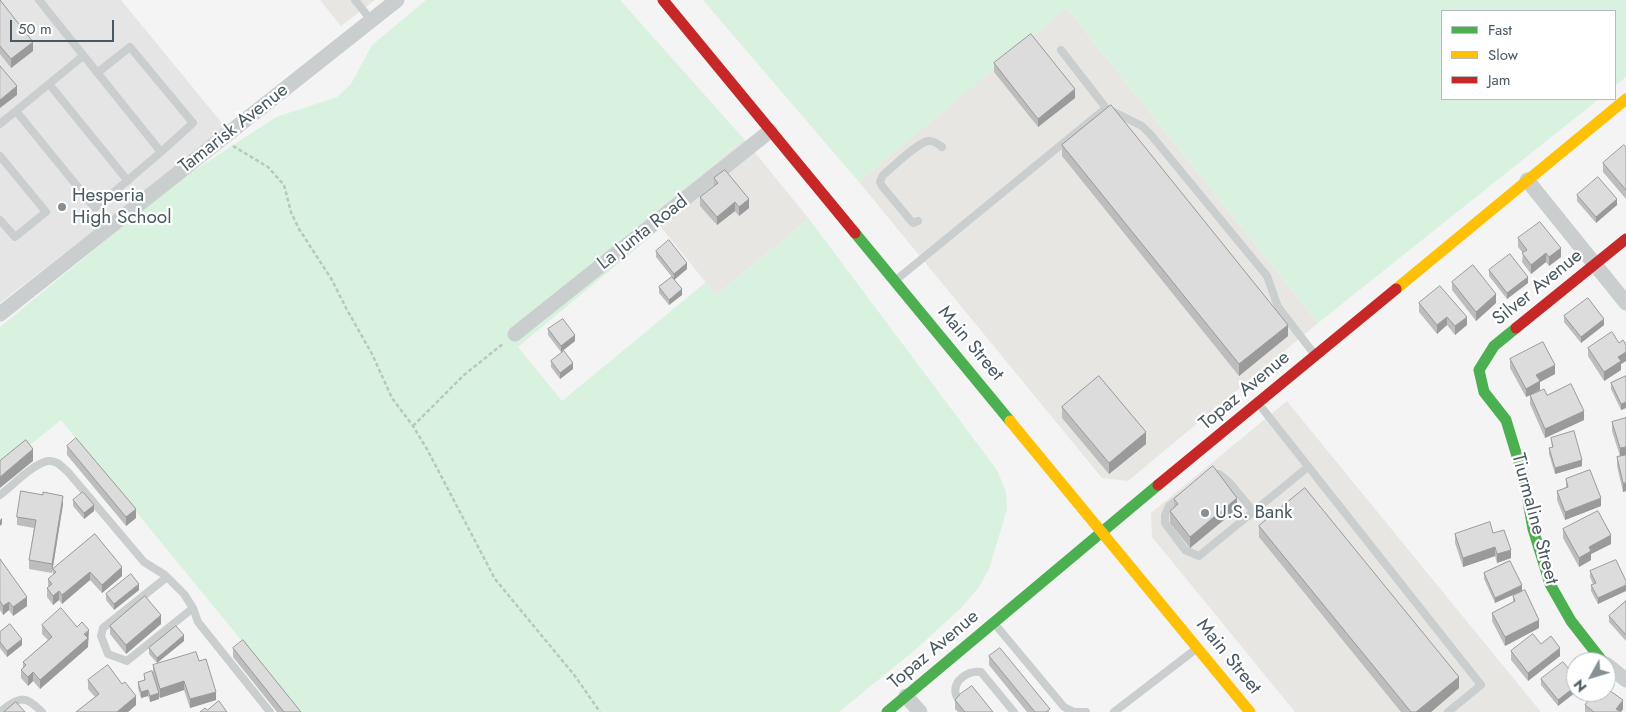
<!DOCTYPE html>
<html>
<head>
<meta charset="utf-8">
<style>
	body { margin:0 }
	#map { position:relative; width:1626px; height:712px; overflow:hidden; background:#f4f4f4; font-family:Jost,sans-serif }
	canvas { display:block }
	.legend { position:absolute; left:1441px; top:10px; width:175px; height:90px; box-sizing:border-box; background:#fff; border:1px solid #b6bdc0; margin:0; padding:6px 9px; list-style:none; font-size:15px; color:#495961 }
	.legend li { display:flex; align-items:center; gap:10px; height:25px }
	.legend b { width:25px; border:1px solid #b6bdc0 }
	.north { position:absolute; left:1566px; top:652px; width:50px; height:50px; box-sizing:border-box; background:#fff; border:1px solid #b6bdc0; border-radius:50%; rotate:231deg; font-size:14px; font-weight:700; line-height:20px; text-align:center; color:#495961 }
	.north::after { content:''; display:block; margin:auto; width:18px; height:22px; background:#858f94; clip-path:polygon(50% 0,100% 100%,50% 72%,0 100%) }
	.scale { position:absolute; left:10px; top:20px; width:104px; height:22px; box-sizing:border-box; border:2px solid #495961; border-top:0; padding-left:6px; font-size:15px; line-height:18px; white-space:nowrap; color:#495961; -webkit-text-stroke:4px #fff; paint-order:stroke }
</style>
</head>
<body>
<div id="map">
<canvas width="1626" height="712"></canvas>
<ul class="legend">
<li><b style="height:6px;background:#4caf50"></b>Fast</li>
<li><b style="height:6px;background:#ffc107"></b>Slow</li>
<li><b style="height:6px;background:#c62828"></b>Jam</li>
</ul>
<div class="north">N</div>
<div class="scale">50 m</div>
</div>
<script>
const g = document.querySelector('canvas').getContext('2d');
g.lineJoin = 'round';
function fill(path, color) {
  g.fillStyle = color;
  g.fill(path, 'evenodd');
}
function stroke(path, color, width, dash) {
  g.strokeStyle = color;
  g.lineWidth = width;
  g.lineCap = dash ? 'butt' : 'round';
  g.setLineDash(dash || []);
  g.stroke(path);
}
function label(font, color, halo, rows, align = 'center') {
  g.font = font + ' Jost,sans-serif';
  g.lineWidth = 4.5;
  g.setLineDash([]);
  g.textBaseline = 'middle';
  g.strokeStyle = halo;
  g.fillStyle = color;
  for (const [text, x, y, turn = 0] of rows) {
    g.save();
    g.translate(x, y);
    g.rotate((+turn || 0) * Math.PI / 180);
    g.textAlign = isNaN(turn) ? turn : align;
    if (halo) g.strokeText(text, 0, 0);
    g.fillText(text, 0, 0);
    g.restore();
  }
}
const commercial = new Path2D(`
	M320 0H375L341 26Z
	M1066 7 1318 323 1128 481 1102 478 859 182Z
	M744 139 809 219 716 295 651 215Z
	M1287 401 1290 405 1541 712H1295L1152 537 1151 513Z`);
const education = new Path2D(`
	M0 0H121L226 128 0 303Z`);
const green = new Path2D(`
	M426 0H620L744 139 652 215 661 228 518 347 562 401 706 282 716 295 809 219 997 470 1006 492 1007 509 989 569 979 587 963 606 915 650 839 712H300L61 420 0 469V327L177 182 276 117 337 97 351 84 372 45Z
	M703 0H1626V77L1615 86V11H1442V99H1599L1318 323 1067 8 859 182Z`);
const path = new Path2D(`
	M233 146 268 167 284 185 291 212 299 229 332 280 346 308 372 354 392 398 413 426 428 451 495 579 575 676 600 712
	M413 426 464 375 504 343`);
const lane = new Path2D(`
	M355 0 371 20
	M1061 50 1106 108 1142 126 1151 135 1267 276 1278 307 1315 355
	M97 73 130 47 193 123 161 152
	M49 84 128 181
	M16 111 95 208 161 152 39 0
	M0 124 83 56
	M0 156 46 212 15 237 0 220
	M918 221 913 223 911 221 882 186 880 182 883 175C893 167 917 143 928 141 933 140 938 144 942 147
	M896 280 1106 108
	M1258 403 1481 685 1448 712
	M1210 474 1211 473 1219 474 1229 482 1253 511
	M0 495C12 486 34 463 48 461 57 460 62 467 68 472L144 562 165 575 184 594 193 608 198 622 270 712
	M1181 497 1169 506 1165 515V523L1185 550 1199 556 1308 467
	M167 577 103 628 101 636 108 654 127 661 193 608
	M994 623 1064 707 1074 712H1086
	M960 703C959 700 957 698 956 695 952 680 969 670 981 672L1014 712
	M0 712C19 697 24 694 42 712
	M1114 712 1196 649`);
const street = new Path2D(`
	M1527 180 1626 303
	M0 314 397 0
	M515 334 770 131
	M1606 664 1626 680
	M906 696 920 712`);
const fast = new Path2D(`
	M855 233 1010 421
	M1516 328 1494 346 1479 370 1484 392 1506 420 1524 479 1533 529 1550 584 1571 621 1603 662
	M887 712 1158 485`);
const slow = new Path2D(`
	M1396 289 1626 99
	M1010 421 1250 712`);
const jam = new Path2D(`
	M663 0 855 233
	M1516 328 1626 239
	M1158 485 1396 289`);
const wall = new Path2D(`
	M0 0 33 51 11 68 0 54Z
	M994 63 1075 98 1038 127 994 72Z
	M1062 145 1288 336 1239 376 1062 156Z
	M1626 147V199L1603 172V163Z
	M714 178 749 208 739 216 735 211 717 225 700 206V197L714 186Z
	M1577 195 1617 205 1596 223 1577 201Z
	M1518 238 1561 257 1549 266 1546 262 1531 274 1522 262 1523 253 1518 247Z
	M656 251 687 269 674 280 682 295 669 305 659 293V287L672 277 656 257Z
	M1489 270 1528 283 1507 299 1489 276Z
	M1452 282 1496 303 1476 321 1452 290Z
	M1419 303 1467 325 1455 335 1447 325 1437 334 1419 312Z
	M1564 316 1604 325 1581 343 1564 322Z
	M548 329 575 341 561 352 548 335Z
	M1619 343 1626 345V361L1621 364V370L1604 381 1588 356V348Z
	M1510 359 1555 374 1540 382V390L1531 395H1547L1584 420 1545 438 1530 404V395L1526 397 1510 368Z
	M551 361 573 369 560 379 551 367Z
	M1626 376V408L1621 410 1611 389V383Z
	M1062 407 1146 444 1109 474 1062 418Z
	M1626 418V491L1623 492 1617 466V457L1620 456 1612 431V422Z
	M1551 438 1582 466 1555 474 1549 454V448L1552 447Z
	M67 446 136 518 126 526 67 455Z
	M1566 479 1601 506 1565 520 1557 500V491L1566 488Z
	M43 495 63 504 52 573 29 569V560L34 528 17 525V517Z
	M1174 499 1237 509 1190 548 1170 523V511L1174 507Z
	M73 500 94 511 84 519 73 506Z
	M1259 526 1459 688 1431 712H1401L1259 537Z
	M1563 529 1611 544 1591 554V560L1579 567 1563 538Z
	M1493 533 1511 558 1497 563 1495 556 1463 567 1455 543V534Z
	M95 534 122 576 102 593 90 580 62 604 59 600 53 605 47 597V588L48 587V579L53 575V569Z
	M0 559 27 606 13 616 9 610 3 615 0 610Z
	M1510 561 1495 603 1484 579V573Z
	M1590 571 1626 581 1598 604 1591 591V585L1593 584 1590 577Z
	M139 590 114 610 106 600V594Z
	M1513 596 1539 628 1505 646 1492 621V613L1513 602Z
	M1626 601V641L1609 622V616Z
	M161 624 126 654 110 634V626Z
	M42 625 77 627 89 639 88 640V647L40 689 33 681 28 686 21 678V670L23 667V662L48 640 42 634Z
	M0 632 22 645 7 657 0 648Z
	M184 641 157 663 149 654V648Z
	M1541 644 1560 656 1528 681 1511 660V651Z
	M233 648 301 712H277L233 657Z
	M989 656 1050 712H1027L989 665Z
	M199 661 216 700 190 708 184 690 160 698 159 697V699L150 702 148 696 141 698 138 688V682L144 680V674L153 673V665Z
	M1576 671V692L1558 706 1541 685V679L1573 674Z
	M88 680 136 705 128 712H76L95 697 88 689Z
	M955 700 993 712H958L955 709Z
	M1585 705 1623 709 1621 712H1585Z`);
const shadedWall = new Path2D(`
	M33 42V51L11 68V59Z
	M17 86V95L0 108V100Z
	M1075 89V98L1038 127V119Z
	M749 199V208L739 216V207Z
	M1617 199V205L1596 223V217Z
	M735 202V211L717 225V217Z
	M1561 248V257L1549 266V257Z
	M1546 253V262L1531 274V265Z
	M687 263V269L674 280V274Z
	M1528 277V283L1507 299V293Z
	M682 289V295L669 305V300Z
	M1496 294V303L1476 321V312Z
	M1447 317V325L1437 334V325Z
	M1467 317V325L1455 335V326Z
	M1604 319V325L1581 343V337Z
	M1288 325V336L1239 376V364Z
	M575 335V341L561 352V346Z
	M1626 352V361L1621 364V370L1604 381V372L1618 357Z
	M573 363V369L560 379V373Z
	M1555 365V374L1540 382V390L1526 397V389L1536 375Z
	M1626 402V408L1621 410V404Z
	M1584 411V420L1545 438V429Z
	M1146 432V444L1109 474V463Z
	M1626 447V455L1620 457V448Z
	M33 449V461L0 488V477Z
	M1582 460V466L1555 474V468Z
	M1623 483H1626V491L1623 492Z
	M63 496V504L52 573V564Z
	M1237 498V509L1190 548V537Z
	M1601 498V506L1565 520V512Z
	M94 505V511L84 519V513Z
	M136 509V518L126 526V517Z
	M2 518V524L0 526V520Z
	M1611 535V544L1591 554V560L1579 567V558L1589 547Z
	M1495 547V556L1463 567V558Z
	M1511 550V558L1497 563V554Z
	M122 567V576L102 593V585Z
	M90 572V580L62 604V595Z
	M139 584V590L114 610V604Z
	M1522 585V591L1495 603V598Z
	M1626 585V591L1598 604V598Z
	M59 591V600L53 605V596Z
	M27 597V606L13 616V607Z
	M9 602V610L3 615V606Z
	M161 615V624L126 654V645Z
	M1539 620V628L1505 646V637Z
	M89 630 88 647 40 689V680Z
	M184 635V641L157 663V658Z
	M22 639V645L7 657V651Z
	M1560 648V656L1528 681V673Z
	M33 672V681L28 686V677Z
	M1459 677V688L1431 712H1416Z
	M184 681V690L160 698V689Z
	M1576 686V692L1558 706V700Z
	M148 690V696L141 698V692Z
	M216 692V700L190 708V699Z
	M159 693V699L150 702V696Z
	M136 696V705L128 712H117Z
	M1623 700V709L1621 712 1616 709Z`);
const building = new Path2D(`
	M0 0 33 42 11 59 0 46Z
	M1031 34 1075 89 1038 119 994 63Z
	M0 66 17 86 0 100Z
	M1111 105 1288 325 1239 364 1062 145Z
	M1624 145 1626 147V190L1603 163Z
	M725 170 749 199 739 207 735 202 717 217 700 197 718 183 714 178Z
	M1598 177 1617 199 1596 217 1577 195Z
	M1540 222 1561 248 1549 257 1546 253 1531 265 1522 253 1527 250 1518 238Z
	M669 240 687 263 674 274 656 251Z
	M1510 254 1528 277 1507 293 1489 270Z
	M1473 265 1496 294 1476 312 1452 282Z
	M672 277 682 289 669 300 659 287Z
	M1440 286 1467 317 1455 326 1447 317 1437 325 1419 303Z
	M1588 298 1604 319 1581 337 1564 316Z
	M563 319 575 335 561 346 548 329Z
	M1612 332 1619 343 1623 340 1626 345V352L1618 357 1621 361 1604 372 1588 348Z
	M1543 342 1555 365 1536 375 1540 381 1526 389 1510 359Z
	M564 351 573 363 560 373 551 361Z
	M1099 376 1146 432 1109 463 1062 407Z
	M1626 376V402L1621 404 1611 383Z
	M1571 384 1584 411 1545 429 1530 395 1544 389 1547 395Z
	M1626 418V447L1620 448 1612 422Z
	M1574 431 1582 460 1555 468 1549 448 1553 447 1551 438Z
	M76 438 136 509 126 517 67 446Z
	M26 440 33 449 0 477V461Z
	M1626 455V483H1623L1617 457Z
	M1213 466 1237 498 1190 537 1170 511 1178 504 1174 499Z
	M1590 470 1601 498 1565 512 1557 491 1568 487 1566 479Z
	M1305 488 1459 677 1416 712H1411L1259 526Z
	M21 491 43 495V492L63 496 52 564 29 560 36 520 17 517Z
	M83 492 94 505 84 513 73 500Z
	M1598 511 1611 535 1589 547 1591 551 1579 558 1563 529Z
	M1490 522 1493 533 1504 530 1511 550 1497 554 1495 547 1463 558 1455 534Z
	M95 534 122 567 102 585 90 572 62 595 59 591 53 596 47 588 52 584 48 579 56 572 53 569Z
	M0 559 27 597 13 607 9 602 3 606 0 601Z
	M1616 560 1626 581V585L1598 598 1591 585 1596 583 1590 571Z
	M1510 561 1522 585 1495 598 1484 573Z
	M131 574 139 584 114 604 106 594Z
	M1525 590 1539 620 1505 637 1492 613 1515 601 1513 596Z
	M145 596 161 615 126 645 110 626Z
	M1626 601V635L1609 616Z
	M61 608 77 627 82 622 89 630 84 634 88 638 40 680 33 672 28 677 21 670 26 665 23 662 52 637 42 625Z
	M10 624 22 639 7 651 0 642V632Z
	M176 626 184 635 157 658 149 648Z
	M1533 634 1541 644 1551 636 1560 648 1528 673 1511 651Z
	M243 640 301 712H284L233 648Z
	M1000 648 1050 709 1046 712H1035L989 656Z
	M196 652 199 661 206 659 216 692 190 699 184 681 160 689 153 665Z
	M1563 662 1573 674 1576 671V686L1558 700 1541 679Z
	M108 665 122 684 125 682 136 696 117 712H76L99 694 88 680Z
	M152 671 159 693 150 696 148 690 141 692 138 682 145 680 144 674Z
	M972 686 993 712H965L955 700 960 694Z
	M1606 688 1623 700 1616 709 1621 712H1594L1585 705 1594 692H1606Z
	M219 701 227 712H200L205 708 207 710Z
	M16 702 25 712H4Z`);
const markers = [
	[62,207,5,"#858f94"],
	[1205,513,5,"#858f94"]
];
const streetNames = [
	["Tamarisk Avenue",234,129,-38],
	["La Junta Road",643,233,-38],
	["Silver Avenue",1538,288,-39],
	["Main Street",970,344,50],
	["Topaz Avenue",1245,391,-40],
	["Tiurmaline Street",1534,519,75],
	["Topaz Avenue",934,650,-40],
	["Main Street",1228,657,51]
];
const poiNames = [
	["Hesperia",72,196],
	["High School",72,218],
	["U.S. Bank",1215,513]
];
fill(commercial, '#e7e6e3');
fill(education, '#e5e5e6');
fill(green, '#d8f2df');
stroke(path, '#bac6c1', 2.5, [4, 2.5]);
stroke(lane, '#cacecf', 8);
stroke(street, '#cacecf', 15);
stroke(fast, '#4caf50', 11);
stroke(slow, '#ffc107', 11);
stroke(jam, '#c62828', 11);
fill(wall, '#bdbdbe');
fill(shadedWall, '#9a9a9b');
fill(building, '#dcdcdd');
stroke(building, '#9a9a9b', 1);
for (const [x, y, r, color] of markers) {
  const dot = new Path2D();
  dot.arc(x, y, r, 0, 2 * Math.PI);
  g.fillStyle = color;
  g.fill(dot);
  stroke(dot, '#fff', 2);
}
label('19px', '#495961', '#fff', streetNames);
label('19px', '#495961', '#fff', poiNames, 'left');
</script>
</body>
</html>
